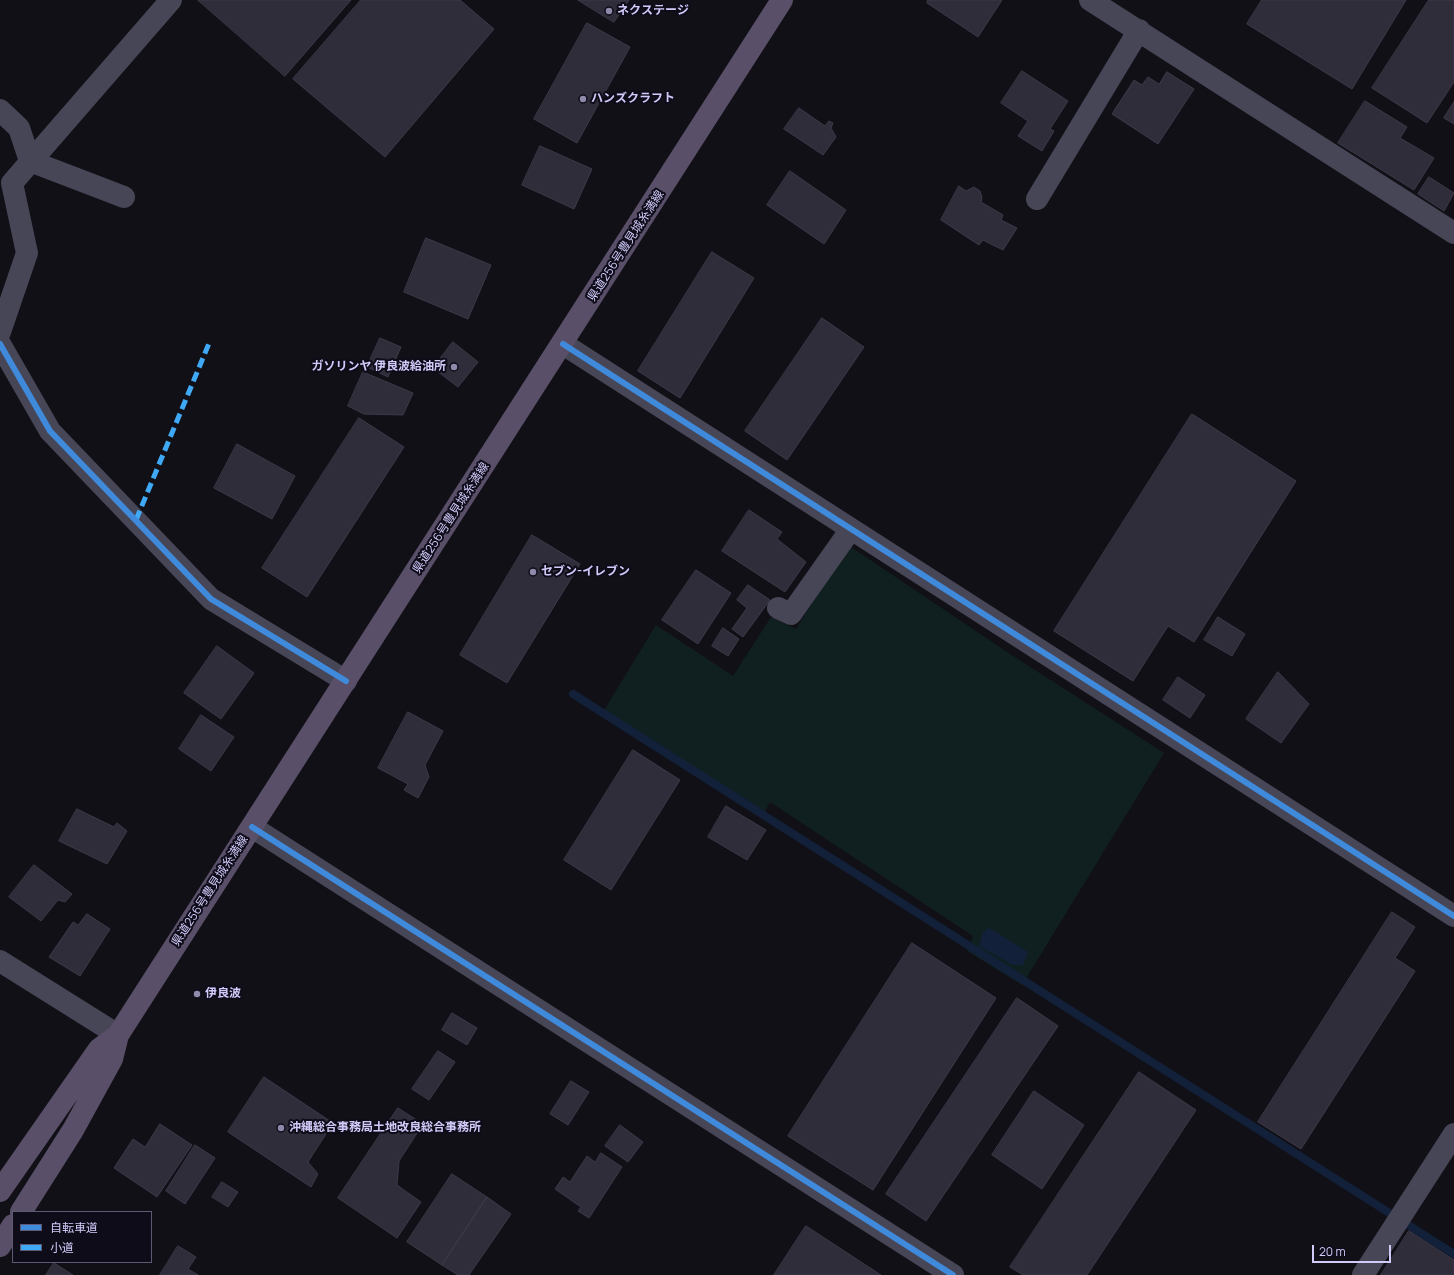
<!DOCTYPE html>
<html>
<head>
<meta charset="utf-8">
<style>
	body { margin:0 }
	#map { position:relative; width:1454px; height:1275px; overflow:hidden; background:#111016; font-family:Manrope,"Noto Sans JP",sans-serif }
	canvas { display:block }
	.legend { position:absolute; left:12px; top:1211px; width:140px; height:52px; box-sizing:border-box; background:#0f0c1a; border:1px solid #5d5873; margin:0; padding:5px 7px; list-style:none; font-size:12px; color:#d1cbf9 }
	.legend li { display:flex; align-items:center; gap:8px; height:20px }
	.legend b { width:20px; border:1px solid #5d5873 }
	.scale { position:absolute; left:1312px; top:1245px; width:79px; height:18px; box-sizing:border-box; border:2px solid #d1cbf9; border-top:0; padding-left:5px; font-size:12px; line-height:14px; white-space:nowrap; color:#d1cbf9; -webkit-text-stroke:3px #0f0c1a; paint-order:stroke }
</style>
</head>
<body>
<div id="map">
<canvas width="1454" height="1275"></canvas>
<ul class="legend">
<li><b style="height:5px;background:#408adc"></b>自転車道</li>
<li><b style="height:5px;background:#3fa9f5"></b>小道</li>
</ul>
<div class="scale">20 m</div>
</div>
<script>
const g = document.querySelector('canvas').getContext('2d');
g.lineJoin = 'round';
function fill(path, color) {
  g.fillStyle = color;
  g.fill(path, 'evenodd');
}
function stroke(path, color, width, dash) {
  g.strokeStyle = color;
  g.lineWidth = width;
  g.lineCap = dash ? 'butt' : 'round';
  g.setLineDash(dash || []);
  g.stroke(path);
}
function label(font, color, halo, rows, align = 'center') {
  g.font = font + ' Manrope,"Noto Sans JP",sans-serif';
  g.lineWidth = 4;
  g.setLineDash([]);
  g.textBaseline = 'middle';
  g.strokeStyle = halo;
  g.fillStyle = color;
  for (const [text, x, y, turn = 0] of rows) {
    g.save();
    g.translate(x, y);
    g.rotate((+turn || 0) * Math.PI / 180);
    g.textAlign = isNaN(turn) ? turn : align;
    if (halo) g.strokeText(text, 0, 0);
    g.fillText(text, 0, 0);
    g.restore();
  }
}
const green = new Path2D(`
	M848 545 1007 652 1164 753 1022 985 967 951 973 936 770 802 764 813 603 712 656 625 733 676 771 617 796 629Z`);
const water = new Path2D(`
	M989 928 1028 952 1023 965H1013L979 946 983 932Z`);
const stream = new Path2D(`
	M573 694 1454 1254`);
const building = new Path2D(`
	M198 0H351L285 76Z
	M361 0H460L494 29 385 157 293 79Z
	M578 0H629L614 22Z
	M928 0H1002L978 37 927 3Z
	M1262 0H1406L1352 89 1247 24Z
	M1429 0H1454V82L1427 123 1372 88Z
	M587 23 630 47 577 143 534 119Z
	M1022 71 1068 101 1050 129 1054 131 1042 151 1018 136 1028 121 1001 103Z
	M1167 72 1194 89 1158 144 1112 114 1134 80 1142 85 1148 77 1159 84Z
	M1365 101 1407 127 1400 138 1434 158 1414 190 1338 143Z
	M1454 102V124L1444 118Z
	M799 108 825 126 829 121 833 123 831 128 836 137 823 155 784 129Z
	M540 146 592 169 574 209 522 185Z
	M790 171 846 210 824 244 767 205Z
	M1429 177 1454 193 1444 211 1418 194Z
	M959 186 966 191 974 187 980 191 982 197 981 202 1003 215 1001 220 1017 228 1003 250 983 240 979 245 941 220Z
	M426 238 491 265 468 319 404 292Z
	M712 252 754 278 680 398 638 371Z
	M822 318 864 347 787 460 745 431Z
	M380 338 401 347 388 377 367 367Z
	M453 342 478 362 458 387 433 368Z
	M363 372 413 393 403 415 364 414 348 406Z
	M1192 414 1296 481 1194 642 1168 626 1133 681 1054 631Z
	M359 418 404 447 307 597 262 568Z
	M237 444 295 476 272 519 214 488Z
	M749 510 782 532 777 539 806 562 785 592 722 551Z
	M532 535 580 564 507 683 460 655Z
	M696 570 731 593 698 644 662 620Z
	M748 585 770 600 743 637 732 629 747 608 737 600Z
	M1218 617 1245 634 1232 656 1204 640Z
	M723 628 739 639 728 656 712 646Z
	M217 646 254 673 221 719 184 693Z
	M1278 672 1309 704 1281 743 1246 719Z
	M1178 677 1205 695 1190 718 1163 700Z
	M408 712 443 731 425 765 429 777 418 798 404 790 408 784 378 768Z
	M201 715 234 737 211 771 179 749Z
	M633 750 680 780 611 890 564 860Z
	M726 806 766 830 747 860 708 837Z
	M77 809 114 827 117 823 127 831 107 864 59 841Z
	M34 865 72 894 65 902 58 900 41 921 9 897Z
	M1392 912 1415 927 1395 958 1415 971 1301 1149 1258 1122Z
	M87 914 110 929 80 976 49 957 73 922 78 925Z
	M912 943 996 998 873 1190 788 1136Z
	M1017 998 1058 1026 926 1221 886 1194Z
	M452 1013 477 1028 467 1045 442 1030Z
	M438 1051 455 1062 429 1100 412 1089Z
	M1139 1072 1196 1110 1087 1275H1023L1010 1267Z
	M264 1077 333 1123 308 1162 318 1174 311 1187 228 1132Z
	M571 1081 589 1092 568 1125 550 1114Z
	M1034 1091 1084 1125 1042 1189 992 1155Z
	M398 1108 423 1124 399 1161 397 1185 421 1202 397 1238 338 1198Z
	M160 1124 192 1145 157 1197 114 1168 133 1139 145 1147Z
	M620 1125 643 1142 628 1162 605 1146Z
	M195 1145 215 1158 185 1204 166 1191Z
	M601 1153 622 1167 589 1218 578 1211 581 1207 555 1189 563 1177 570 1182 587 1156 595 1162Z
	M452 1174 487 1197 442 1265 407 1242Z
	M222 1182 238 1192 228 1207 212 1197Z
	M487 1197 511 1214 469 1275H458L442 1265Z
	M806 1226 881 1275H774Z
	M1409 1231 1454 1260V1275H1381Z
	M178 1246 196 1257 188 1269 198 1275H160Z
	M54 1263 73 1275H46Z`);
const minor = new Path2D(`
	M1090 0 1454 233
	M0 110 19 128 30 161 124 197
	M12 183 171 0
	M1037 199 1139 30
	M0 332 27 253 12 183
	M0 344 50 431 211 599 346 681
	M563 344 1454 916
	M778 608 791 614 851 529
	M252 827 953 1275
	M0 961 118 1035
	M1363 1275 1454 1134`);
const major = new Path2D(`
	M0 1191 99 1049 118 1035
	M21 1212 73 1130 112 1059 118 1035 782 0
	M0 1246 13 1225`);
const quiet = new Path2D(`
	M136 520 210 341`);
const cycleway = new Path2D(`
	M0 344 50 431 211 599 346 681
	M563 344 1454 916
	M252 827 953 1275`);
const markers = [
	[609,11,4,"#8e8aaa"],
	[583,99,4,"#8e8aaa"],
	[454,367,4,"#8e8aaa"],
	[533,572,4,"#8e8aaa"],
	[197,994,4,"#8e8aaa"],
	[281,1128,4,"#8e8aaa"]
];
const poiNames = [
	["ネクステージ",617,11],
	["ハンズクラフト",591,99],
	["ガソリンヤ 伊良波給油所",446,367,"right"],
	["セブン-イレブン",541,572],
	["伊良波",205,994],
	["沖縄総合事務局土地改良総合事務所",289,1128]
];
const streetNames = [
	["県道256号豊見城糸満線",626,246,-57],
	["県道256号豊見城糸満線",451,518,-57],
	["県道256号豊見城糸満線",210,891,-57]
];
fill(green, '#102021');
fill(water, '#122139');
stroke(stream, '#122139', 8);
fill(building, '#2f2d39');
stroke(building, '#3c3a4a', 1);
stroke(minor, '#474657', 22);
stroke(major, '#594f68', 22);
stroke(quiet, '#3fa9f5', 5, [10, 5]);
stroke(cycleway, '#408adc', 6);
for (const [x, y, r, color] of markers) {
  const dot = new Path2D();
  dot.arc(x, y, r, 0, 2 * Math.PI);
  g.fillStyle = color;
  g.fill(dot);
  stroke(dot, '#0f0c1a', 1.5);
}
label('bold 12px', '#d1cbf9', '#0f0c1a', poiNames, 'left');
label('12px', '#d1cbf9', '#0f0c1a', streetNames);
</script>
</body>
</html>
